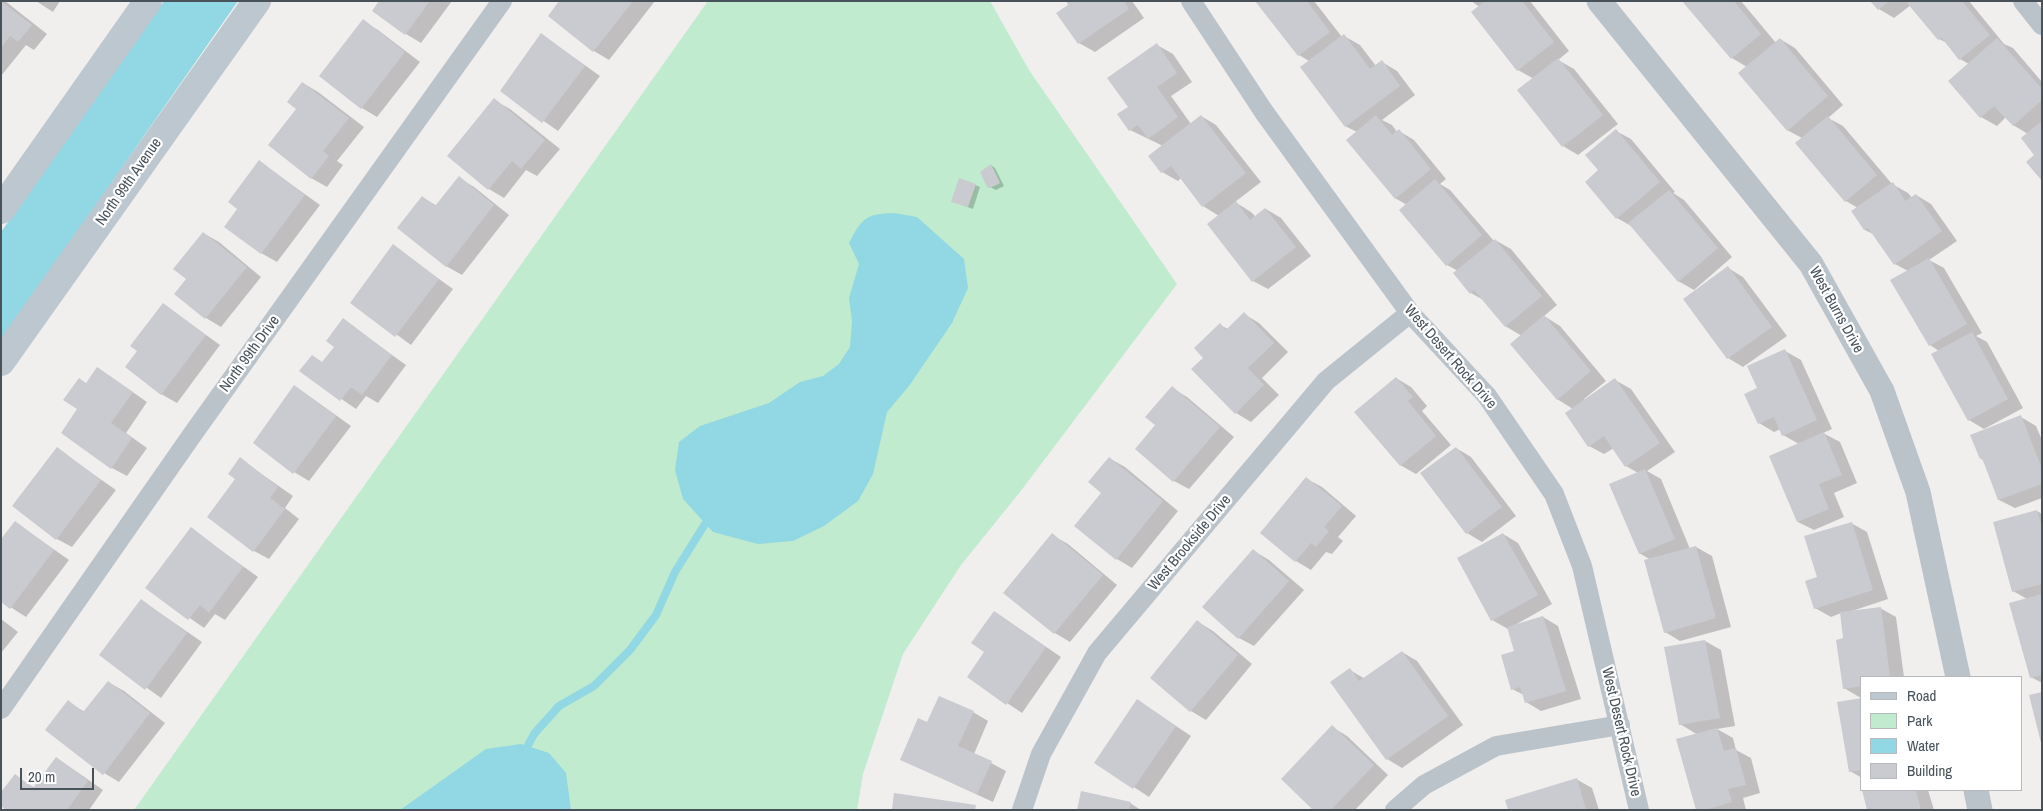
<!DOCTYPE html>
<html>
<head>
<meta charset="utf-8">
<style>
	body { margin:0 }
	#map { position:relative; width:2043px; height:811px; overflow:hidden; background:#f1eeee; font-family:"Archivo Narrow",sans-serif }
	canvas { display:block }
	.frame { position:absolute; inset:0; border:2px solid #48525a; pointer-events:none }
	.legend { position:absolute; left:1860px; top:676px; width:162px; height:115px; box-sizing:border-box; background:#fff; border:1px solid #b6babd; margin:0; padding:6px 9px; list-style:none; font-size:15px; color:#48525a }
	.legend li { display:flex; align-items:center; gap:10px; height:25px }
	.legend b { width:25px; border:1px solid #b6babd }
	.scale { position:absolute; left:20px; top:768px; width:74px; height:22px; box-sizing:border-box; border:2px solid #48525a; border-top:0; padding-left:6px; font-size:15px; line-height:18px; white-space:nowrap; color:#48525a; -webkit-text-stroke:4px #fff; paint-order:stroke }
</style>
</head>
<body>
<div id="map">
<canvas width="2043" height="811"></canvas>
<div class="frame"></div>
<ul class="legend">
<li><b style="height:6px;background:#bdc7d0"></b>Road</li>
<li><b style="height:14px;background:#c0ebce"></b>Park</li>
<li><b style="height:14px;background:#91d7e4"></b>Water</li>
<li><b style="height:14px;background:#c9cbd0"></b>Building</li>
</ul>
<div class="scale">20 m</div>
</div>
<script>
const g = document.querySelector('canvas').getContext('2d');
g.lineJoin = 'round';
function fill(path, color) {
  g.fillStyle = color;
  g.fill(path, 'evenodd');
}
function stroke(path, color, width, dash) {
  g.strokeStyle = color;
  g.lineWidth = width;
  g.lineCap = dash ? 'butt' : 'round';
  g.setLineDash(dash || []);
  g.stroke(path);
}
function label(font, color, halo, rows, align = 'center') {
  g.font = font + ' "Archivo Narrow",sans-serif';
  g.lineWidth = 4.5;
  g.setLineDash([]);
  g.textBaseline = 'middle';
  g.strokeStyle = halo;
  g.fillStyle = color;
  for (const [text, x, y, turn = 0] of rows) {
    g.save();
    g.translate(x, y);
    g.rotate((+turn || 0) * Math.PI / 180);
    g.textAlign = isNaN(turn) ? turn : align;
    if (halo) g.strokeText(text, 0, 0);
    g.fillText(text, 0, 0);
    g.restore();
  }
}
const green = new Path2D(`
	M708 1H990L1029 70 1177 284 1020 492 961 565 903 654 863 774 857 810H134Z`);
const water = new Path2D(`
	M164 1H238L1 341V232Z
	M894 213 917 217 964 259 968 288 952 323 909 386 887 412 873 474 858 501 824 526 793 541 758 544 713 532 683 499 675 470 679 442 700 426 769 403 800 382 823 376 839 364 850 347 852 321 849 298 859 264 849 243C862 218 866 214 894 213Z
	M521 744 549 753 566 773 571 810H400L486 749Z`);
const shadow = new Path2D(`
	M1 1H5L47 34 34 50 26 45 1 76Z
	M36 1H60L53 12Z
	M381 1H452L421 43 406 34Z
	M561 1H655L609 60 594 51 550 16Z
	M1068 1H1132L1144 18 1095 52 1079 43 1058 13 1070 5Z
	M1257 1H1314L1342 37 1344 36 1360 45 1376 66 1382 62 1397 71 1415 95 1382 120 1392 125 1397 132 1399 131 1414 140 1446 179 1440 184 1450 190 1494 241 1495 240 1511 249 1557 305 1544 316 1560 326 1606 381 1584 399 1585 401 1615 380 1631 389 1675 452 1647 471 1661 479 1690 549 1696 547 1712 556 1731 627 1680 641 1665 632 1651 560 1639 553 1638 473 1626 466 1614 448 1604 454 1589 446 1573 409 1557 399 1522 336 1505 326 1485 301 1471 293 1458 271 1447 265 1407 205 1395 198 1357 132 1345 126 1309 61 1299 55Z
	M1471 1H1530L1569 51 1558 60 1574 69 1618 124 1578 155 1563 146 1519 91 1534 79 1518 70 1480 7Z
	M1684 1H1741L1776 43 1780 39 1795 48 1843 105 1828 118 1843 126 1892 184 1908 193 1912 198 1916 195 1931 204 1957 241 1929 260 1944 268 1982 333 1976 336 1987 342 2023 408 1984 429 1969 420 1939 351 1930 345 1908 271 1895 264 1875 235 1865 230 1853 211 1858 208 1846 201 1802 138 1787 130 1747 67 1732 58Z
	M1872 1H1969L2004 44 2013 48 2042 82V179L2028 134 2013 125 2006 117 1997 126 1981 117 1949 81 1969 64 1960 59 1949 44 1939 39 1911 5 1894 18 1879 9Z
	M363 21 378 30 420 62 377 117 362 108 320 76Z
	M541 34 600 76 558 131 501 91Z
	M1157 45 1173 54 1192 82 1171 96 1191 124 1201 116 1216 125 1261 182 1235 202 1251 212 1256 217 1266 209 1281 218 1311 256 1268 289 1253 281 1219 216 1203 206 1181 178 1178 181 1162 172 1163 146 1130 130V108Z
	M303 83 318 92 364 127 337 161 343 165 327 187 311 178 297 109Z
	M494 100 510 109 560 149 537 176 526 170 504 198 489 189Z
	M1616 131 1631 139 1675 192 1673 193 1684 200 1732 257 1694 290 1678 281 1633 227 1617 218 1587 182 1600 170Z
	M260 162 320 205 277 262 261 253Z
	M991 165 995 168 1004 186 996 190 988 186Z
	M459 178 474 187 509 215 462 275 446 266 422 197 437 206Z
	M975 185 980 187 973 209 952 201Z
	M203 233 219 242 261 277 221 327 206 318 188 279Z
	M393 246 453 289 411 345 352 302Z
	M1728 268 1743 277 1787 336 1743 367 1728 358 1685 299Z
	M163 304 220 345 177 403 161 394 139 350Z
	M1244 314 1259 323 1288 352 1262 378 1279 395 1251 422 1236 413 1220 325 1228 329Z
	M343 320 406 365 378 403 366 396 356 409 301 371 323 363 335 346Z
	M1785 351 1801 360 1832 429 1823 433 1840 442 1857 483 1834 493 1844 517 1814 530 1798 522 1799 444 1783 435 1781 429 1774 432 1759 423V389Z
	M98 368 147 402 126 433 147 448 127 476 112 468 79 409V379L87 384Z
	M1396 378 1411 387 1427 406 1422 411 1451 445 1416 474 1400 465Z
	M295 386 351 426 309 481 294 472Z
	M1172 388 1187 397 1234 437 1189 489 1174 481 1157 425Z
	M2021 417 2036 426 2042 440V498L2015 508 1999 500 1985 461 1981 459Z
	M1456 448 1471 457 1516 516 1482 542 1467 533Z
	M57 449 116 490 72 547 57 539Z
	M1109 458 1125 467 1178 511 1132 568 1117 559 1103 492Z
	M240 459 293 496 285 508 299 519 269 559 254 551 237 479Z
	M1307 479 1322 487 1356 516 1338 537 1343 541 1332 554 1326 552 1311 570 1296 561Z
	M2037 511 2042 514V683L2031 677 2027 599 2013 591Z
	M15 522 69 560 26 617 1 601Z
	M1851 523 1867 532 1888 599 1849 612 1880 608 1896 617 1904 677H1862V696L1859 697 1844 688 1845 640 1841 613 1831 617 1815 608 1819 578Z
	M191 529 258 577 225 620 215 614 204 628 147 588Z
	M1503 534 1518 543 1552 604 1515 625 1543 617 1558 626 1581 699 1541 711 1526 702 1524 695 1512 689 1516 652 1508 629 1492 620Z
	M1052 535 1068 544 1117 585 1070 642 1055 633 1005 593Z
	M1254 551 1269 560 1304 590 1254 646 1239 638Z
	M141 600 202 642 161 698 101 655Z
	M995 612 1061 657 1022 713 968 677 986 652Z
	M1 619 18 632 1 653Z
	M1198 622 1213 631 1252 664 1206 720 1191 711Z
	M1705 641 1721 650 1735 726 1717 729 1733 738 1736 750 1751 758 1760 793 1743 798 1746 810H1697L1698 735 1680 724Z
	M1402 652 1417 661 1463 725 1402 768 1387 759 1350 670 1365 679Z
	M108 682 124 691 165 723 119 782 104 773 68 702 85 712Z
	M1862 699V778L1850 771Z
	M1152 710 1191 736 1149 797 1096 762Z
	M973 712 988 721 974 754 1006 771 993 802 902 760 928 724Z
	M1332 727 1347 736 1388 775 1355 810H1315Z
	M57 758 103 790 89 810H8L15 776 35 788Z
	M1576 779 1592 788 1599 810H1509Z
	M1863 790H1928L1934 810H1868Z
	M1130 803 1141 810H1078Z`);
const stream = new Path2D(`
	M524 753 534 734 559 706 594 686 630 650 656 615 675 572 705 524`);
const building = new Path2D(`
	M1 1 32 25 18 42 10 36 1 48Z
	M379 1H430L405 35 372 11Z
	M559 1H633L593 52 548 16Z
	M1066 1H1124L1129 9 1078 44 1056 13 1068 5Z
	M1255 1H1307L1330 32 1298 56Z
	M1485 1H1522L1554 42 1517 71 1471 12Z
	M1682 1H1734L1761 34 1731 59Z
	M1870 1H1889L1878 10Z
	M1910 1H1962L1990 35 1959 60 1941 37 1938 40 1907 3Z
	M363 19 405 52 361 109 319 76Z
	M541 33 585 66 542 123 500 91Z
	M1344 34 1370 69 1382 60 1400 86 1345 127 1300 67Z
	M1780 38 1828 96 1787 131 1738 73Z
	M1997 38 2042 89V100L2013 126 1994 106 1980 118 1948 81Z
	M1157 43 1177 73 1157 87 1178 117 1148 139 1138 125 1129 131 1117 114 1128 107 1107 78Z
	M1558 58 1603 115 1562 147 1517 90Z
	M302 82 349 118 323 151 329 156 311 179 268 145 296 109 287 102Z
	M494 98 545 140 521 169 512 161 488 190 447 156Z
	M1201 115 1246 173 1202 207 1171 166 1161 173 1148 156Z
	M1376 115 1392 135 1399 129 1431 169 1395 199 1346 140Z
	M1828 116 1877 175 1845 202 1795 143Z
	M2042 121V181L2026 162 2034 155 2021 138Z
	M1616 129 1660 182 1616 219 1585 182 1598 170 1585 155Z
	M259 160 305 195 261 254 224 227 237 209 228 202Z
	M991 164 1000 183 990 188 987 187 980 172Z
	M459 176 494 205 446 267 397 228 422 196 435 206Z
	M959 178 976 184 968 207 951 202Z
	M1435 179 1482 235 1446 266 1399 210Z
	M1893 182 1905 201 1916 194 1942 231 1894 265 1868 228 1864 230 1851 211Z
	M1669 190 1718 248 1678 282 1628 223Z
	M1236 201 1250 220 1265 208 1296 247 1252 282 1207 224Z
	M203 232 247 267 205 319 174 294 186 279 173 269Z
	M1495 239 1542 296 1505 327 1474 290 1470 294 1453 273Z
	M393 244 439 279 395 337 350 303Z
	M1929 258 1967 324 1929 346 1890 280Z
	M1728 266 1772 327 1727 359 1683 299Z
	M163 303 206 335 161 395 125 367 137 351 130 346Z
	M1244 312 1274 343 1248 368 1264 385 1235 414 1191 369 1203 358 1194 348 1220 323 1226 330Z
	M1544 315 1591 371 1557 400 1510 344Z
	M343 318 392 355 362 395 351 387 340 401 299 371 312 355 322 362 334 347 326 341Z
	M1972 332 2008 399 1968 421 1931 354Z
	M1785 349 1817 420 1782 436 1774 417 1758 424 1744 394 1757 388 1747 366Z
	M97 367 133 392 111 423 132 438 111 469 61 433 77 409 63 400 79 378 86 383Z
	M1396 377 1413 397 1408 401 1436 436 1400 466 1354 412Z
	M1615 378 1660 443 1625 467 1604 436 1588 447 1565 413Z
	M294 385 336 416 293 474 253 443Z
	M1172 386 1220 427 1173 482 1135 449 1155 425 1145 417Z
	M2021 415 2042 469V484L1998 500 1982 458 1980 459 1970 435Z
	M1824 432 1842 475 1819 484 1829 509 1797 522 1769 456Z
	M57 447 101 480 56 540 12 506Z
	M1456 447 1502 507 1466 534 1420 473Z
	M240 457 278 487 270 498 285 509 253 552 207 517 235 479 228 474Z
	M1109 457 1163 501 1116 560 1074 526 1101 493 1088 482Z
	M1645 469 1675 539 1639 554 1609 484Z
	M1306 477 1342 506 1324 527 1329 531 1316 547 1311 543 1295 562 1260 533Z
	M2037 510 2042 527V584L2012 592 1993 522Z
	M15 521 54 550 10 609 1 602V539Z
	M1852 522 1873 590 1814 609 1805 581 1817 577 1804 536Z
	M191 527 243 567 209 613 200 605 188 620 145 588Z
	M1052 533 1103 575 1054 634 1003 593Z
	M1503 533 1538 595 1491 621 1457 558Z
	M1696 546 1716 618 1664 633 1644 560Z
	M1253 549 1289 581 1238 639 1202 607Z
	M2042 594V675L2030 678 2009 603Z
	M141 599 187 633 145 690 99 655Z
	M1881 607 1890 677H1862V686L1843 689 1836 640 1843 638 1840 612Z
	M994 611 1046 647 1006 705 967 677 984 652 971 643Z
	M1543 616 1566 691 1525 703 1520 687 1511 690 1501 655 1514 651 1507 627Z
	M1197 620 1238 655 1190 712 1150 678Z
	M1705 640 1720 718 1679 725 1664 647Z
	M1402 651 1448 716 1386 760 1330 682 1350 668 1359 681Z
	M108 681 150 713 103 775 45 730 68 700 83 712Z
	M2042 692V743H2041L2029 695Z
	M939 696 974 711 958 746 992 761 977 794 900 760 918 718 927 722Z
	M1862 698V770L1849 772 1837 702Z
	M1137 699 1176 726 1133 789 1094 763Z
	M1332 725 1374 765 1331 810H1313L1281 779Z
	M1717 728 1724 751 1736 748 1746 785 1728 789 1732 802 1705 810H1696L1676 739Z
	M56 757 88 781 67 810H6L1 806V792L15 774 33 788Z
	M1577 778 1586 810H1508L1505 800Z
	M1862 790H1916L1921 810H1867Z
	M1081 791 1131 802 1129 810H1077Z
	M894 793 976 805 975 810H892Z`);
const minor = new Path2D(`
	M1191 1 1264 112 1410 313 1487 396 1554 494 1582 566 1639 810
	M2023 1 2042 25
	M1 709 192 435 502 1
	M1022 810 1041 754 1097 653 1326 381 1410 313
	M1395 810 1424 785 1496 746 1620 725`);
const tertiary = new Path2D(`
	M1599 1 1811 264 1882 391 1918 492 1958 677
	M1976 790 1980 810`);
const secondary = new Path2D(`
	M1 210 148 1
	M1 362 257 1`);
const streetNames = [
	["North 99th Avenue",129,182,-55],
	["West Burns Drive",1836,310,61],
	["North 99th Drive",250,354,-54],
	["West Desert Rock Drive",1450,357,49],
	["West Brookside Drive",1190,543,-50],
	["West Desert Rock Drive",1621,732,77]
];
fill(green, '#c0ebce');
fill(water, '#91d7e4');
fill(shadow, '#0003');
stroke(stream, '#91d7e4', 8);
fill(building, '#c9cbd0');
stroke(minor, '#bbc3ca', 20);
stroke(tertiary, '#bbc3ca', 25);
stroke(secondary, '#bdc7d0', 28);
label('15px', '#48525a', '#fff', streetNames);
</script>
</body>
</html>
